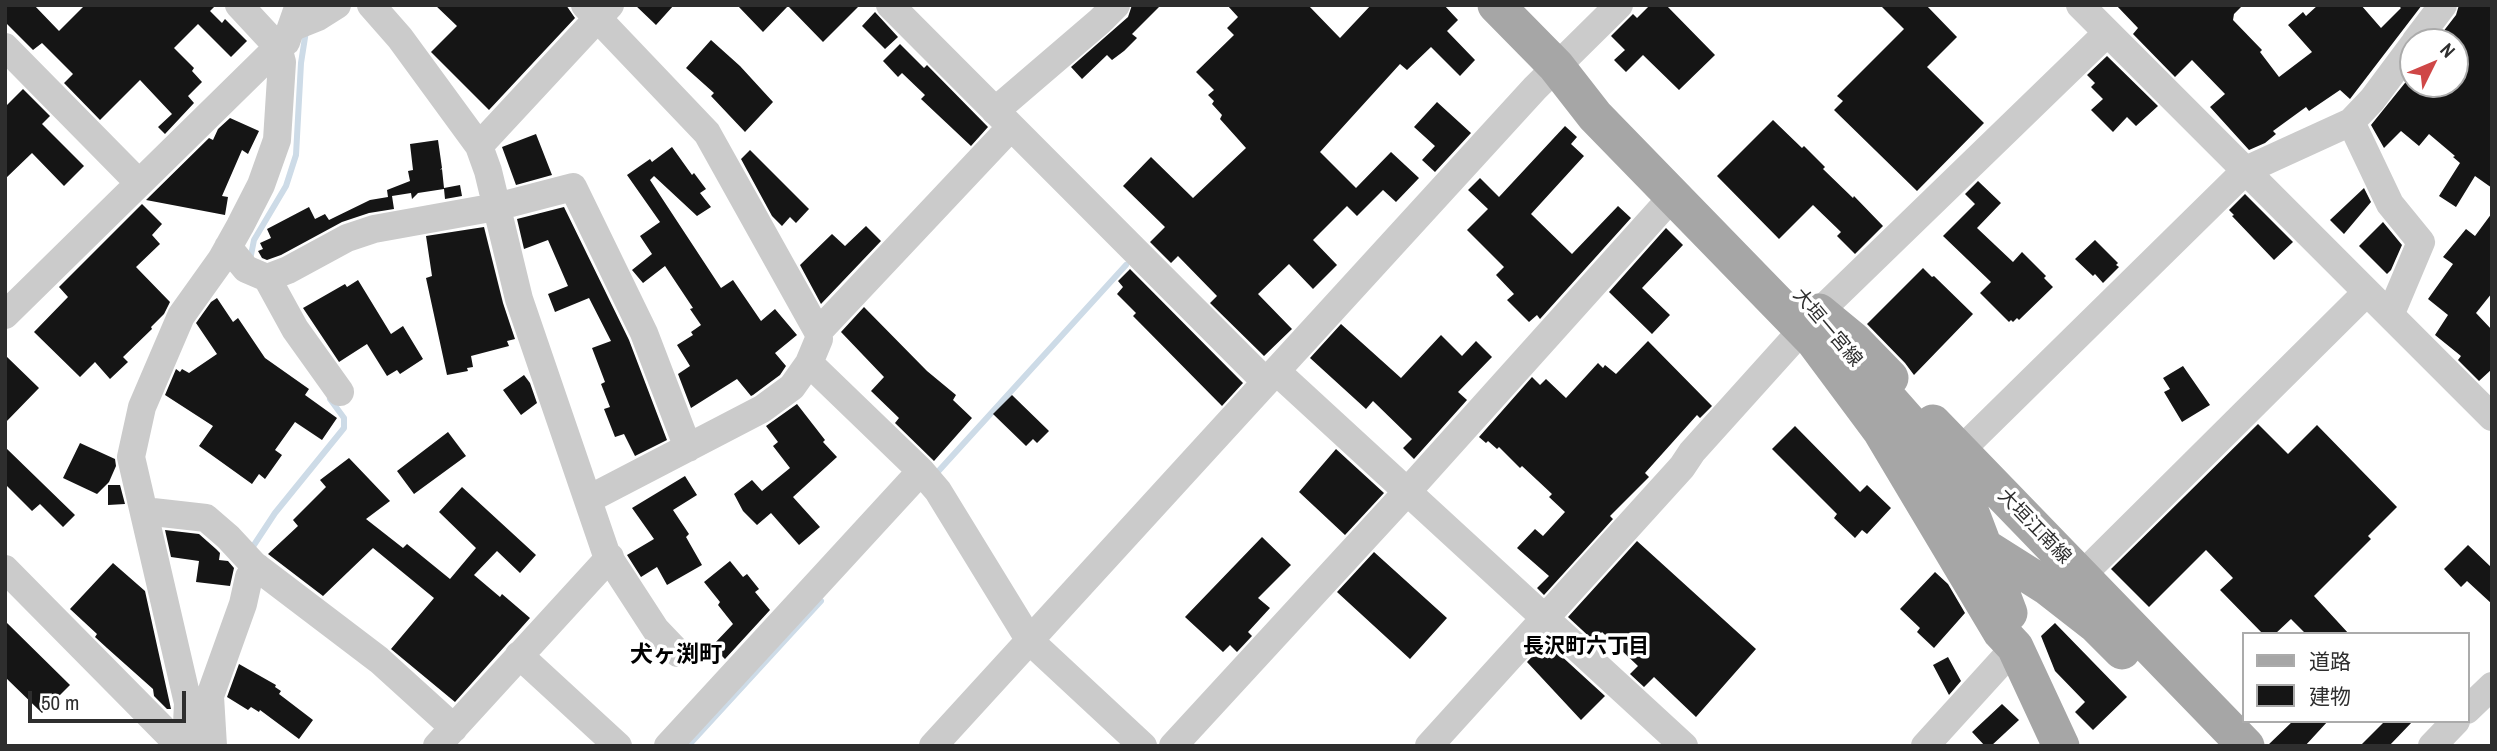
<!DOCTYPE html>
<html>
<head>
<meta charset="utf-8">
<style>
	body { margin:0 }
	#map { position:relative; width:2497px; height:751px; overflow:hidden; background:#fff; font-family:"Archivo Narrow","Noto Sans JP",sans-serif }
	canvas { display:block }
	.frame { position:absolute; inset:0; border:7px solid #2e2e2e; pointer-events:none }
	.legend { position:absolute; left:2242px; top:632px; width:228px; height:91px; box-sizing:border-box; background:#fff; border:2px solid #ababab; margin:0; padding:9px 12px; list-style:none; font-size:21px; color:#2e2e2e }
	.legend li { display:flex; align-items:center; gap:14px; height:35px }
	.legend b { width:35px; border:2px solid #ababab }
	.north { position:absolute; left:2399px; top:28px; width:70px; height:70px; box-sizing:border-box; background:#fff; border:2px solid #ababab; border-radius:50%; rotate:47deg; font-size:19px; font-weight:700; line-height:28px; text-align:center; color:#2e2e2e }
	.north::after { content:''; display:block; margin:auto; width:24px; height:32px; background:#cf4747; clip-path:polygon(50% 0,100% 100%,50% 72%,0 100%) }
	.scale { position:absolute; left:28px; top:691px; width:158px; height:32px; box-sizing:border-box; border:4px solid #2e2e2e; border-top:0; padding-left:9px; font-size:21px; line-height:24px; white-space:nowrap; color:#2e2e2e; -webkit-text-stroke:5px #fff; paint-order:stroke }
</style>
</head>
<body>
<div id="map">
<canvas width="2497" height="751"></canvas>
<div class="frame"></div>
<ul class="legend">
<li><b style="height:9px;background:#a6a6a6"></b>道路</li>
<li><b style="height:19px;background:#151515"></b>建物</li>
</ul>
<div class="north">N</div>
<div class="scale">50 m</div>
</div>
<script>
const g = document.querySelector('canvas').getContext('2d');
g.lineJoin = 'round';
function stroke(path, color, width, dash) {
  g.strokeStyle = color;
  g.lineWidth = width;
  g.lineCap = dash ? 'butt' : 'round';
  g.setLineDash(dash || []);
  g.stroke(path);
}
function fill(path, color) {
  g.fillStyle = color;
  g.fill(path, 'evenodd');
}
function label(font, color, halo, rows, align = 'center') {
  g.font = font + ' "Archivo Narrow","Noto Sans JP",sans-serif';
  g.lineWidth = 7;
  g.setLineDash([]);
  g.textBaseline = 'middle';
  g.strokeStyle = halo;
  g.fillStyle = color;
  for (const [text, x, y, turn = 0] of rows) {
    g.save();
    g.translate(x, y);
    g.rotate((+turn || 0) * Math.PI / 180);
    g.textAlign = isNaN(turn) ? turn : align;
    if (halo) g.strokeText(text, 0, 0);
    g.fillText(text, 0, 0);
    g.restore();
  }
}
const stream = new Path2D(`
	M250 260 254 240 286 186 296 155 301 63 306 31
	M934 476 1126 265
	M250 551 275 513 344 428V418L330 399
	M688 746 821 601`);
const building = new Path2D(`
	M5 5H34L59 31 85 5H216L210 11 222 23 225 19 247 41 231 57 198 24 174 48 194 68 192 71 202 82 188 96 194 103 165 134 158 127 172 114 140 80 100 120 64 83 73 74 42 43 33 50 5 22Z
	M435 5H566L575 18 489 110 431 52 457 26Z
	M635 5H674L656 25Z
	M737 5H860L823 42 788 6 763 32Z
	M1132 5H1161L1132 34 1137 38 1124 51 1112 60 1107 55 1082 79 1071 67 1128 17Z
	M1227 5H1308L1340 38 1371 5H1444L1458 20 1447 31 1475 60 1460 76 1431 47 1407 70 1400 64 1320 152 1356 188 1391 152 1419 178 1396 202 1383 190 1357 216 1347 206 1313 240 1337 265 1313 289 1289 264 1258 294 1292 329 1264 356 1210 303 1217 296 1178 256 1171 263 1150 242 1165 227 1123 186 1151 157 1193 198 1246 148 1220 119 1222 115 1212 104 1214 101 1208 95 1214 90 1196 72 1234 35 1227 28 1238 17Z
	M1650 5H1666L1715 55 1679 90 1643 55 1626 72 1614 60 1625 50 1611 36 1633 14 1637 18Z
	M1880 5H1926L1957 37 1927 67 1984 123 1917 191 1834 110 1843 101 1837 96 1904 29Z
	M2116 5H2243L2234 14 2233 20 2262 50 2260 52 2279 77 2312 52 2288 25 2303 12 2306 16 2318 5H2361L2381 28 2401 8 2398 5H2422L2350 99 2340 90 2309 111 2306 107 2273 131 2276 134 2265 143 2249 150 2210 107 2225 94 2192 60 2175 77 2133 34 2138 28Z
	M2459 5H2492V188L2475 176 2456 207 2439 196 2460 163 2453 157 2455 156 2429 134 2419 146 2401 131 2384 148 2371 125 2413 73V84H2455V42H2446L2439 37 2456 15Z
	M875 12 898 37 885 49 862 26Z
	M711 40 740 66 773 102 745 132 711 96 714 93 686 68Z
	M900 44 924 68 927 65 988 127 971 146 921 99 925 95 902 73 898 77 883 61Z
	M2107 56 2158 106 2136 126 2127 117 2113 132 2091 110 2103 99 2091 87 2095 83 2087 75Z
	M23 89 50 116 42 124 84 166 64 186 32 153 5 179V107Z
	M1437 102 1471 133 1435 172 1422 160 1435 146 1414 127Z
	M230 118 259 131 248 154 242 150 222 196 228 197 225 215 146 200 209 138 213 140 218 129Z
	M1773 120 1802 148 1804 146 1825 167 1823 169 1853 198 1854 196 1883 226 1855 254 1837 236 1841 232 1813 205 1779 239 1717 176Z
	M1565 126 1577 137 1571 144 1584 156 1531 214 1572 254 1618 206 1631 218 1540 319 1537 315 1529 322 1507 300 1514 294 1496 275 1504 267 1467 230 1488 209 1468 190 1480 178 1499 197Z
	M536 134 552 175 516 185 502 147Z
	M438 140 442 168 440 170 442 169 444 188 460 185 462 196 445 199 444 189 418 193 412 199 411 193 392 196 394 209 369 213 342 222 281 255 267 260 262 258 258 251 263 249 260 243 271 238 267 229 309 207 315 219 325 214 329 220 370 200 388 197 387 190 410 181 408 171 413 170 410 144Z
	M672 147 692 175 694 173 706 189 700 193 711 207 697 216 654 176 650 180 721 288 733 280 761 321 775 309 797 335 775 353 786 366 780 375 753 395 751 396 737 379 691 408 678 374 690 366 677 345 693 335 691 332 701 325 690 309 693 308 665 266 643 283 632 270 652 254 640 236 660 222 627 175 650 159 652 162Z
	M750 150 809 209 796 223 790 217 782 226 772 216 741 159Z
	M1978 181 2001 203 1977 228 2013 262 2022 252 2046 276 2044 278 2053 287 2019 320 2017 318 2013 322 2011 320 2009 322 1980 293 1991 282 1943 236 1975 204 1965 194Z
	M2364 188 2371 202 2344 234 2330 220Z
	M2245 194 2293 242 2274 260 2232 216 2234 215 2229 210Z
	M142 204 162 224 152 235 160 244 136 267 170 302 164 314 151 327 152 329 123 357 128 362 110 379 95 362 80 377 34 332 68 297 59 287Z
	M564 207 629 340 667 440 635 456 624 434 615 437 604 409 610 407 601 384 605 382 592 348 611 341 589 298 555 312 548 294 568 286 548 240 524 249 517 219Z
	M2492 213V293L2476 313 2492 330V369L2479 381 2458 360 2461 356 2435 335 2448 315 2428 299 2453 264 2443 257 2466 229 2475 236Z
	M2383 222 2402 245 2391 270 2387 274 2359 246Z
	M866 226 881 241 821 304 800 265 832 234 845 246Z
	M484 227 503 303 515 339 507 341 509 346 471 356 473 367 467 368 468 371 447 375 426 278 432 276 426 236Z
	M1666 228 1683 245 1642 288 1670 315 1652 334 1609 292Z
	M2095 240 2118 263 2116 265 2119 267 2103 283 2095 274 2093 276 2075 259Z
	M1923 268 1932 277 1934 276 1973 314 1914 375 1905 363 1867 324Z
	M1130 269 1243 383 1222 406 1133 316 1136 313 1117 294 1123 287 1118 281Z
	M358 280 391 334 403 326 423 359 400 374 397 370 387 376 367 344 339 362 303 308 345 284 347 287Z
	M217 298 233 322 238 318 265 358 309 389 305 395 337 418 322 440 295 422 275 450 282 455 265 479 259 474 252 484 199 446 213 426 165 395 176 369 180 372 182 369 189 373 217 354 196 323 211 302Z
	M864 307 927 371 956 395 953 400 972 418 934 461 895 423 899 418 871 391 884 377 841 332Z
	M1341 324 1401 378 1441 335 1462 356 1476 341 1492 357 1458 392 1467 400 1414 459 1403 448 1412 439 1373 401 1366 409 1310 358Z
	M1648 341 1712 406 1700 418 1697 415 1645 473 1649 477 1610 516 1613 519 1544 595 1537 588 1549 576 1517 548 1535 529 1543 536 1565 512 1549 497 1552 494 1522 466 1520 468 1499 447 1497 449 1488 441 1486 443 1479 437 1532 377 1540 385 1546 379 1566 398 1598 363 1603 368 1605 365 1616 374Z
	M5 355 39 388 5 423Z
	M2183 366 2210 405 2182 422 2164 392 2170 389 2163 378Z
	M524 375 530 383 537 403 521 415 503 390Z
	M1012 395 1049 431 1037 443 1033 439 1026 446 993 414Z
	M797 404 825 440 823 442 837 457 793 497 820 527 799 545 771 513 757 525 743 511 734 494 752 480 762 491 790 468 773 446 778 442 766 426Z
	M2258 424 2288 454 2317 425 2397 507 2368 536 2371 539 2314 596 2349 634H2306L2291 619 2275 634H2263L2220 590 2233 578 2206 550 2149 607 2111 569Z
	M1795 426 1860 492 1867 485 1891 508 1867 534 1862 530 1855 538 1834 518 1837 514 1772 449Z
	M448 432 466 456 414 494 397 471Z
	M80 443 115 459 116 466 109 482 97 494 63 478Z
	M5 447 75 515 63 527 40 504 32 511 5 484Z
	M1336 449 1384 493 1345 535 1299 492Z
	M349 458 390 501 366 519 403 548 407 544 450 579 476 548 439 512 462 487 536 555 520 573 497 551 474 575 500 597 502 594 530 618 455 702 391 649 434 598 373 548 323 596 268 554 298 526 293 520 326 487 320 480Z
	M685 476 697 495 673 510 689 534 686 537 702 565 667 585 657 567 641 577 627 555 654 539 632 508Z
	M108 485H120L125 504 108 505Z
	M165 530 199 534 216 549 220 553 219 560 228 561 234 568 230 586 196 582 199 561 171 557Z
	M1262 537 1291 565 1258 598 1270 608 1248 632 1252 636 1237 652 1230 645 1223 652 1185 617Z
	M1637 541 1756 649 1696 717 1654 677 1644 687 1630 674 1638 666 1602 632 1594 641 1568 617Z
	M2468 545 2492 568V604L2467 581 2461 587 2444 569Z
	M1374 552 1447 618 1410 659 1337 592Z
	M730 561 743 577 747 574 759 589 755 592 770 610 725 659 712 646 733 624 718 605 720 602 704 582Z
	M113 563 145 591 171 709H167L154 696 153 689 107 648 95 637 97 634 70 609Z
	M1935 572 1948 584 1965 613 1934 648 1917 632 1920 628 1900 609Z
	M5 621 70 685 42 713 5 677Z
	M2055 623 2127 697 2093 730 2075 712 2085 702 2055 671 2041 636Z
	M1546 642 1605 696 1581 720 1527 662Z
	M1948 657 1961 681 1949 695 1933 665Z
	M239 664 276 685 275 687 281 691 279 694 313 720 299 739 260 710 259 712 251 707 248 710 227 697Z
	M2002 704 2019 720 1991 746H1985L1972 732Z
	M2293 721H2328L2305 746H2267Z
	M2385 721H2413L2389 746H2360Z`);
const minor = new Path2D(`
	M371 5 400 38 479 146 488 171 519 299 606 553 656 630 678 653
	M585 5 707 133 818 332 819 339 809 363 792 387 762 409 589 499
	M890 5 1266 382
	M2080 5 2492 417
	M293 27 318 17 337 5
	M2415 42 2443 5
	M5 47 139 183
	M995 111 1100 21 1116 5
	M2351 122 2390 204 2421 242 2394 306 2389 314
	M479 146 610 5
	M228 247 246 269 267 278 295 329 340 392
	M267 278 288 270 347 238 374 229 496 207 573 187 644 333 688 448
	M1819 312 2107 33
	M5 315 278 47 286 42 299 5
	M818 332 1011 127
	M809 363 921 471 938 491 1030 641 1143 746
	M1276 371 1684 746
	M1960 451 2246 170 2351 122 2372 100 2413 45
	M144 511 206 518 228 537 254 565 379 660 454 728
	M5 569 180 746
	M2081 576 2367 292
	M519 655 618 746
	M2467 710 2492 686
	M186 746 188 703 131 457 142 407 181 316 221 260 240 226 261 185 277 140 282 62 278 47 239 5
	M213 746 210 696 243 604 249 577 257 567
	M437 746 610 557
	M668 746 921 471
	M933 746 1535 88 1619 5
	M1173 746 1406 493 1673 196
	M1429 746 1682 467 1692 452 1802 330
	M1925 746 2015 647
	M2432 746 2456 721`);
const major = new Path2D(`
	M1496 5 1556 66 1595 116 1814 341 1881 431 2001 632 2015 647 2061 746
	M1819 312 1853 340 1890 378
	M1862 369 1922 437 1968 505 2009 613
	M1933 423 2246 746
	M1978 543 2046 586 2096 625 2122 651`);
const streetNames = [
	["大垣一宮線",1827,328,50],
	["大垣江南線",2034,527,46]
];
const neighbourhoodNames = [
	["長沢町六丁目",1586,647]
];
const quarterNames = [
	["犬ヶ渕町",676,656]
];
stroke(stream, '#cddbe7', 6);
fill(building, '#151515');
stroke(minor, '#cbcbcb', 28);
stroke(major, '#a6a6a6', 37);
label('19px', '#2e2e2e', '#fff', streetNames);
label('bold 21px', '#000', '#fff', neighbourhoodNames);
label('bold 23px', '#000', '#fff', quarterNames);
</script>
</body>
</html>
